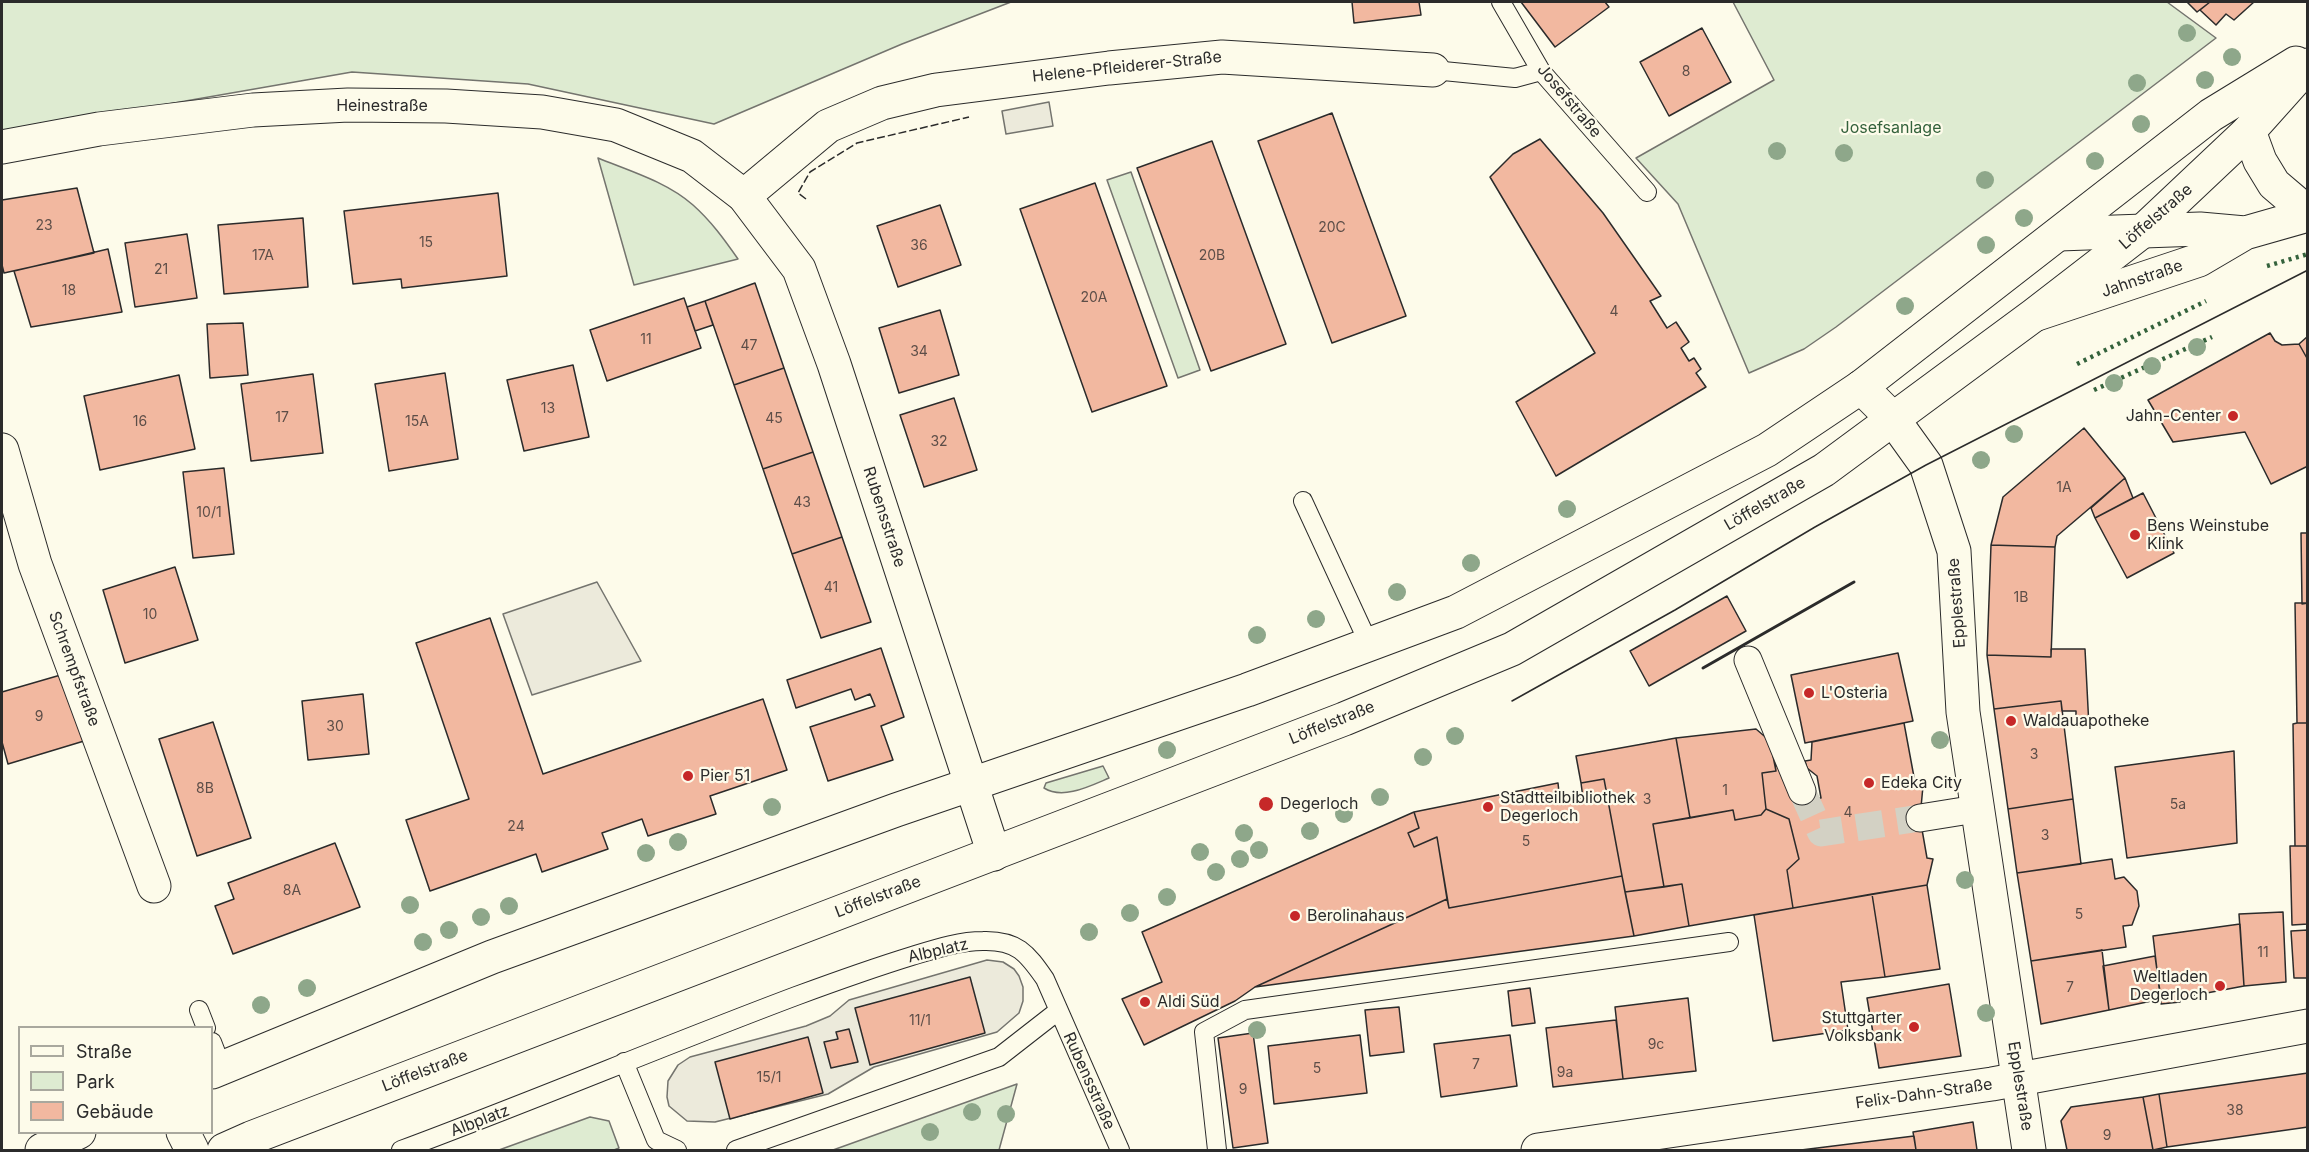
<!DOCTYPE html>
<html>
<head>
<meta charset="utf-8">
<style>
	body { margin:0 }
	#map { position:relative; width:2309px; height:1152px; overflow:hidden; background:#fdfbea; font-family:Inter,sans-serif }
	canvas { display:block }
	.frame { position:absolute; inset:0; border:3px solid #2b2b2b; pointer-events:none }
	.legend { position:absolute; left:18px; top:1026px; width:195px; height:108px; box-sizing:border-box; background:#fdfbea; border:2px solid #a9a89e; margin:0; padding:8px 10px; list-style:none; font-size:18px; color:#2b2b2b }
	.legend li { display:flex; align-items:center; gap:12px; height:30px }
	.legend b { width:30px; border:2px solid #a9a89e }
</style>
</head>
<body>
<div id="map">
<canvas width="2309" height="1152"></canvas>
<div class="frame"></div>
<ul class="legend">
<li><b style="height:8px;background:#fdfbea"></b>Straße</li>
<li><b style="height:16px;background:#deebd1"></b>Park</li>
<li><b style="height:16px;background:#f2b8a0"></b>Gebäude</li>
</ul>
</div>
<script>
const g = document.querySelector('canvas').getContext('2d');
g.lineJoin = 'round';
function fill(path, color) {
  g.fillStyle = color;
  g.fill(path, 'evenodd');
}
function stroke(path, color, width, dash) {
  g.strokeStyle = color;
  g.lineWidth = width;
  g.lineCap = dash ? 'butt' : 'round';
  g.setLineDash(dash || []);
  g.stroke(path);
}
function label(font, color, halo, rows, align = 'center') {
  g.font = font + ' Inter,sans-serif';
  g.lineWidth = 4.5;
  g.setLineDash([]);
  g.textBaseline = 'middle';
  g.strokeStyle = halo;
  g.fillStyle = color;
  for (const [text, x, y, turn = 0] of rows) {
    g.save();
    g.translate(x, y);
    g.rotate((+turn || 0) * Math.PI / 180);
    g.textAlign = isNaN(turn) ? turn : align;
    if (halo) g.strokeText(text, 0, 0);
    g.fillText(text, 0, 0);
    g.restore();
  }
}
const green = new Path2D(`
	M2 2H1011L902 44 714 124 528 84 352 72 2 133Z
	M1733 2H2167L2216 38 1836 327 1804 349 1749 373 1678 204 1636 158 1774 80Z
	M598 158C630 171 667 182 693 205 711 221 724 239 738 259L634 285Z
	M1131 172 1200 370 1178 378 1107 180Z
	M1103 766 1109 778C1090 786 1063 800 1044 788L1046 783Z
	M1017 1084 999 1150H833Z
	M590 1117 609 1121 619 1148 614 1150H499Z`);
const parking = new Path2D(`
	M1049 102 1053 126 1006 134 1002 111Z
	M597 582 641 661 532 695 503 614Z
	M987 960 1003 962 1014 969 1019 976 1023 987V1001L1019 1013 997 1032 874 1067 828 1094 715 1122 687 1121 669 1106 667 1097 668 1081 678 1065 690 1057 806 1026 830 1016 849 1000Z`);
const building = new Path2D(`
	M1352 2H1419L1421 15 1354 23Z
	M1521 2H1605L1609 7 1555 47Z
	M2187 2H2210L2197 12Z
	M2210 2H2254L2234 20 2226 14 2216 25 2200 10Z
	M1702 28 1731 82 1669 116 1640 62Z
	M1332 113 1406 316 1332 343 1258 141Z
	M1540 139 1603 213 1661 296 1650 301 1667 328 1676 322 1689 342 1681 348 1689 361 1694 358 1701 369 1696 373 1706 387 1556 476 1516 402 1595 353 1490 177 1513 154Z
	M1212 141 1286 344 1211 371 1137 168Z
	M1095 183 1167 386 1092 412 1020 209Z
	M77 188 94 253 4 273 2 265V200Z
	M498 193 507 276 402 288 401 279 353 284 344 211Z
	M940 205 961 265 898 287 877 226Z
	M303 218 308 287 224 294 218 225Z
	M187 234 197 298 135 307 125 243Z
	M108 249 122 312 31 327 14 271Z
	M755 283 784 368 734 385 705 301Z
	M684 298 701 348 607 381 590 330Z
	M705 301 713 325 695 331 687 307Z
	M940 310 959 375 899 393 879 328Z
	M243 323 248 375 210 378 207 324Z
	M2270 333 2275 341 2282 345 2299 344 2308 360V466L2271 484 2245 432 2173 442 2148 400Z
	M2308 336V360L2299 344Z
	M573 365 589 437 524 451 507 380Z
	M784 368 813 452 763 469 734 385Z
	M445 373 458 459 389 471 375 384Z
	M313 374 323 453 251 461 241 384Z
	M179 375 195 449 100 470 84 396Z
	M954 398 977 470 924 487 900 415Z
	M2084 428 2125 478 2057 536 2055 547 1991 545 2003 497Z
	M813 452 842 537 792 554 763 469Z
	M224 468 234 554 193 558 183 472Z
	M2125 478 2133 498 2095 518 2091 508Z
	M2143 493 2174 553 2127 578 2095 518Z
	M2301 533H2308V603L2302 604Z
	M842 537 871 622 821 638 792 554Z
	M1991 545 2055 547 2051 657 1987 655Z
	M175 567 198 640 125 663 103 590Z
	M1727 596 1746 631 1649 686 1630 651Z
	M2295 603H2308V723H2297Z
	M490 618 543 774 763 699 787 770 710 796 716 814 648 836 642 819 602 833 608 849 542 872 536 854 430 891 406 820 469 799 416 643Z
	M881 648 904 717 881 726 893 760 828 781 810 727 875 706 870 694 855 700 851 689 796 708 787 680Z
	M2051 649H2085L2089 727H2076V711H2062L2061 701 1994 709 1987 655 2051 657Z
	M1898 653 1913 721 1805 743 1791 675Z
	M64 674 84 741 8 764 2 742V692Z
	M363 694 369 754 308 760 302 701Z
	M2061 701 2073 799 2008 809 1994 709Z
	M213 722 251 838 197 856 159 739Z
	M1904 723 1914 777 1923 786 1920 818 1927 858 1933 859 1927 885 1793 908 1787 870 1799 859 1789 819 1766 809 1762 773 1776 771 1775 764 1802 791 1813 799 1821 798 1817 776 1807 768 1805 761 1811 760 1812 742Z
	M2297 723H2308V846H2295L2293 724Z
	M1756 729 1770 741 1776 771 1762 773 1766 809 1761 815 1735 820 1733 810 1690 818 1676 738Z
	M1676 738 1690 818 1653 824 1664 887 1625 892 1604 779 1581 783 1576 756Z
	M2234 751 2237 843 2127 858 2115 767Z
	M1604 779 1622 876 1449 908 1437 837 1414 847 1408 833 1419 828 1414 812 1558 783 1560 801 1583 798 1581 783Z
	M2073 799 2081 864 2017 873 2008 809Z
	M1766 809 1789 819 1799 859 1787 870 1793 908 1689 926 1682 884 1664 887 1653 824 1733 810 1735 820 1761 815Z
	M1414 812 1419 828 1408 833 1414 847 1437 837 1447 899 1255 987 1235 1001 1144 1045 1122 999 1162 982 1142 932Z
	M335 843 360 907 233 954 215 906 234 899 228 883Z
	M2290 846H2308V924L2292 925Z
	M2112 859 2115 879 2124 877 2137 891 2139 906 2132 925 2123 926 2126 947 2031 961 2017 873Z
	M1622 876 1634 936 1255 987 1447 899 1449 908Z
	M1682 884 1689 926 1634 936 1625 892Z
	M1927 885 1940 969 1885 977 1872 894Z
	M1872 894 1885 977 1841 982 1848 1030 1773 1041 1754 915Z
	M2283 912 2286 982 2244 986 2239 914Z
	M2240 924 2244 986 2180 998V1002L2161 1004 2153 936Z
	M2308 930V978H2294L2291 931Z
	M2102 950 2109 1010 2041 1024 2031 961Z
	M2155 956 2161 999 2109 1010 2103 966Z
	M970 977 985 1033 870 1065 855 1008Z
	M1949 984 1961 1056 1879 1068 1867 998Z
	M1530 988 1535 1023 1512 1026 1508 991Z
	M1688 998 1696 1071 1623 1079 1615 1007Z
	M1399 1007 1404 1052 1370 1056 1365 1010Z
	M1616 1020 1623 1079 1553 1087 1546 1028Z
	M849 1029 858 1062 831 1068 824 1042 838 1039 836 1032Z
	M1253 1033 1268 1143 1233 1148 1218 1038Z
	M1360 1035 1367 1093 1274 1104 1268 1046Z
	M1510 1035 1517 1086 1441 1097 1434 1044Z
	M808 1037 823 1093 730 1119 715 1062Z
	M2308 1073V1127L2167 1147 2159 1094Z
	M2159 1094 2167 1147 2153 1150 2143 1097Z
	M2143 1097 2153 1150H2067L2061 1121 2071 1107Z
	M1973 1122 1977 1150H1916L1913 1132Z
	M1914 1136 1916 1150H1801Z`);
const pedestrianTunnel = new Path2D(`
	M1802 791 1821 833 1920 818`);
const service = new Path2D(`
	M1501 2 1541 71 1647 192
	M1433 70 1515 78 1541 71
	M1303 501 1369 644
	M199 1010 206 1028
	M212 1042 222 1068
	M624 1062 656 1140 677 1150
	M401 1150C533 1101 663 1046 796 996 834 982 873 968 912 956 935 949 959 941 983 941 1017 940 1027 953 1045 979L1120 1150
	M736 1150 999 1057 1058 1011
	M1217 1150 1204 1032 1245 1010 1729 942`);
const pedestrian = new Path2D(`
	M1748 660 1802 791
	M1920 818 1976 809`);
const minor = new Path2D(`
	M744 196 828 126 882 103 936 90 1109 68 1222 57 1433 70
	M2 450 35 564 154 886
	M1538 1150 1992 1084 2308 1026`);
const tertiary = new Path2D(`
	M2 147 99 129 253 110 348 105 446 106 542 112 616 125 692 156 744 196 799 269 834 364 994 854
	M1861 387 1893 419 1926 465 1954 551 1963 712 2029 1150
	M183 1132 192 1150`);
const secondary = new Path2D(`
	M2249 131 2260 161 2274 184 2308 213
	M2059 234 2200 229 2245 233
	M2037 314 2199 260 2245 233 2308 215`);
const primary = new Path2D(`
	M212 1072 492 957 896 810 1247 690 1456 612 1767 450 1861 387 2211 115 2296 63
	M42 1150 79 1132
	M224 1150 251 1138 1344 719 1512 649 1824 470 2034 315 2144 230 2249 131 2308 65`);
const tram = new Path2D(`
	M1512 701 1675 610 1815 527 1926 465 2308 270`);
const hedge = new Path2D(`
	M2267 266 2308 254
	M2077 364 2206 301
	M2094 390 2212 337`);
const fence = new Path2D(`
	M806 199 798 193 810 172 857 143 969 117`);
const wall = new Path2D(`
	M1703 668 1854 582`);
const trees = [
	[2187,33],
	[2232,57],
	[2205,80],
	[2137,83],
	[2141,124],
	[1777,151],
	[1844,153],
	[2095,161],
	[1985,180],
	[2024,218],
	[1986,245],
	[1905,306],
	[2197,347],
	[2152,366],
	[2114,383],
	[2014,434],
	[1981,460],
	[1567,509],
	[1471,563],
	[1397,592],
	[1316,619],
	[1257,635],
	[1455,736],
	[1940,740],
	[1167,750],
	[1423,757],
	[1380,797],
	[772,807],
	[1344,814],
	[1310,831],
	[1244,833],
	[678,842],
	[1259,850],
	[1200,852],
	[646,853],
	[1240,859],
	[1216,872],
	[1965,880],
	[1167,897],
	[410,905],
	[509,906],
	[1130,913],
	[481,917],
	[449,930],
	[1089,932],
	[423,942],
	[307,988],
	[261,1005],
	[1986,1013],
	[1257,1030],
	[972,1112],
	[1006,1114],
	[930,1132]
];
const markers = [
	[2233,416,6,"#c62828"],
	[2135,535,6,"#c62828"],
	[1809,693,6,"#c62828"],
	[2011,721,6,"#c62828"],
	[688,776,6,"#c62828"],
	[1869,783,6,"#c62828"],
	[1266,804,8,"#c62828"],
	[1488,807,6,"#c62828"],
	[1295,916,6,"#c62828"],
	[2220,986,6,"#c62828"],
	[1145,1002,6,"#c62828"],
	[1914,1027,6,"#c62828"]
];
const numberNames = [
	["8",1686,72],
	["23",44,226],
	["20C",1332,228],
	["15",426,243],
	["36",919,246],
	["17A",263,256],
	["20B",1212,256],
	["21",161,270],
	["18",69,291],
	["20A",1094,298],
	["4",1614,312],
	["11",646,340],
	["47",749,346],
	["34",919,352],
	["13",548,409],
	["17",282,418],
	["45",774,419],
	["16",140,422],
	["15A",417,422],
	["32",939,442],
	["1A",2064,488],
	["43",802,503],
	["10/1",209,513],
	["41",831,588],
	["1B",2021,598],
	["10",150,615],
	["9",39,717],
	["30",335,727],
	["3",2034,755],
	["8B",205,789],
	["1",1725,791],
	["3",1647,800],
	["5a",2178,805],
	["4",1848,813],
	["24",516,827],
	["3",2045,836],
	["5",1526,842],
	["8A",292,891],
	["5",2079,915],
	["11",2263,953],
	["7",2070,988],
	["11/1",920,1021],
	["9c",1656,1045],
	["7",1476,1065],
	["5",1317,1069],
	["9a",1565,1073],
	["15/1",769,1078],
	["9",1243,1090],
	["38",2235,1111],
	["9",2107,1136]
];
const streetNames = [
	["Helene-Pfleiderer-Straße",1127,67,-6],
	["Josefstraße",1569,101,50],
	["Heinestraße",382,106],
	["Löffelstraße",2156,217,-41],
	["Jahnstraße",2142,279,-19],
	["Löffelstraße",1765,504,-30],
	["Rubensstraße",884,517,72],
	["Epplestraße",1957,603,-94],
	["Schrempfstraße",74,669,70],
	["Löffelstraße",1332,723,-22],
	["Löffelstraße",878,897,-21],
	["Albplatz",938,951,-13],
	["Löffelstraße",425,1071,-21],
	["Rubensstraße",1089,1081,66],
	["Epplestraße",2020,1086,81],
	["Felix-Dahn-Straße",1924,1094,-8],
	["Albplatz",480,1121,-21]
];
const parkNames = [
	["Josefsanlage",1891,128]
];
const poiNames = [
	["Jahn-Center",2221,416,"right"],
	["Bens Weinstube",2147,526],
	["Klink",2147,544],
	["L'Osteria",1821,693],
	["Waldauapotheke",2023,721],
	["Pier 51",700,776],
	["Edeka City",1881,783],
	["Stadtteilbibliothek",1500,798],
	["Degerloch",1500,816],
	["Degerloch",1280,804],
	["Berolinahaus",1307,916],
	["Weltladen",2208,977,"right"],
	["Degerloch",2208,995,"right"],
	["Aldi Süd",1157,1002],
	["Stuttgarter",1902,1018,"right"],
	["Volksbank",1902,1036,"right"]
];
fill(green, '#deebd1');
stroke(green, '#74746e', 1.5);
fill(parking, '#eceadb');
stroke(parking, '#74746e', 1.5);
fill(building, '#f2b8a0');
stroke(building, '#2b2b2b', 1.5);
stroke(pedestrianTunnel, '#d3d1c4', 27, [27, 14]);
stroke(service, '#2b2b2b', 20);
stroke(pedestrian, '#2b2b2b', 29);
stroke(minor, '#2b2b2b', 35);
stroke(tertiary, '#2b2b2b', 35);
stroke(secondary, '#2b2b2b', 35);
stroke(primary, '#2b2b2b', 35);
stroke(service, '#fdfbea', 18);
stroke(pedestrian, '#fdfbea', 27);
stroke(minor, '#fdfbea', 33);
stroke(tertiary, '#fdfbea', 33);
stroke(secondary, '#fdfbea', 33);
stroke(primary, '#fdfbea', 33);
stroke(tram, '#2b2b2b', 1.5);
stroke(hedge, '#34623c', 4.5, [3, 4.5]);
stroke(fence, '#2b2b2b', 1.5, [8, 3]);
stroke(wall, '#2b2b2b', 3);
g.fillStyle = '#8ea78a';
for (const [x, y] of trees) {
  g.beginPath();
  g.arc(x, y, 9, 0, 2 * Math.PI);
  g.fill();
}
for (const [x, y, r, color] of markers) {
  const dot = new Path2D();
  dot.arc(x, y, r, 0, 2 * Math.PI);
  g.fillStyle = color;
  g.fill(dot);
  stroke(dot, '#fdfbea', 2);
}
label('14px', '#5d4e48', null, numberNames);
label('16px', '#2b2b2b', '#fdfbea', streetNames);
label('16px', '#34623c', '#fdfbea', parkNames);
label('16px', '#2b2b2b', '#fdfbea', poiNames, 'left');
</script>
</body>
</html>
